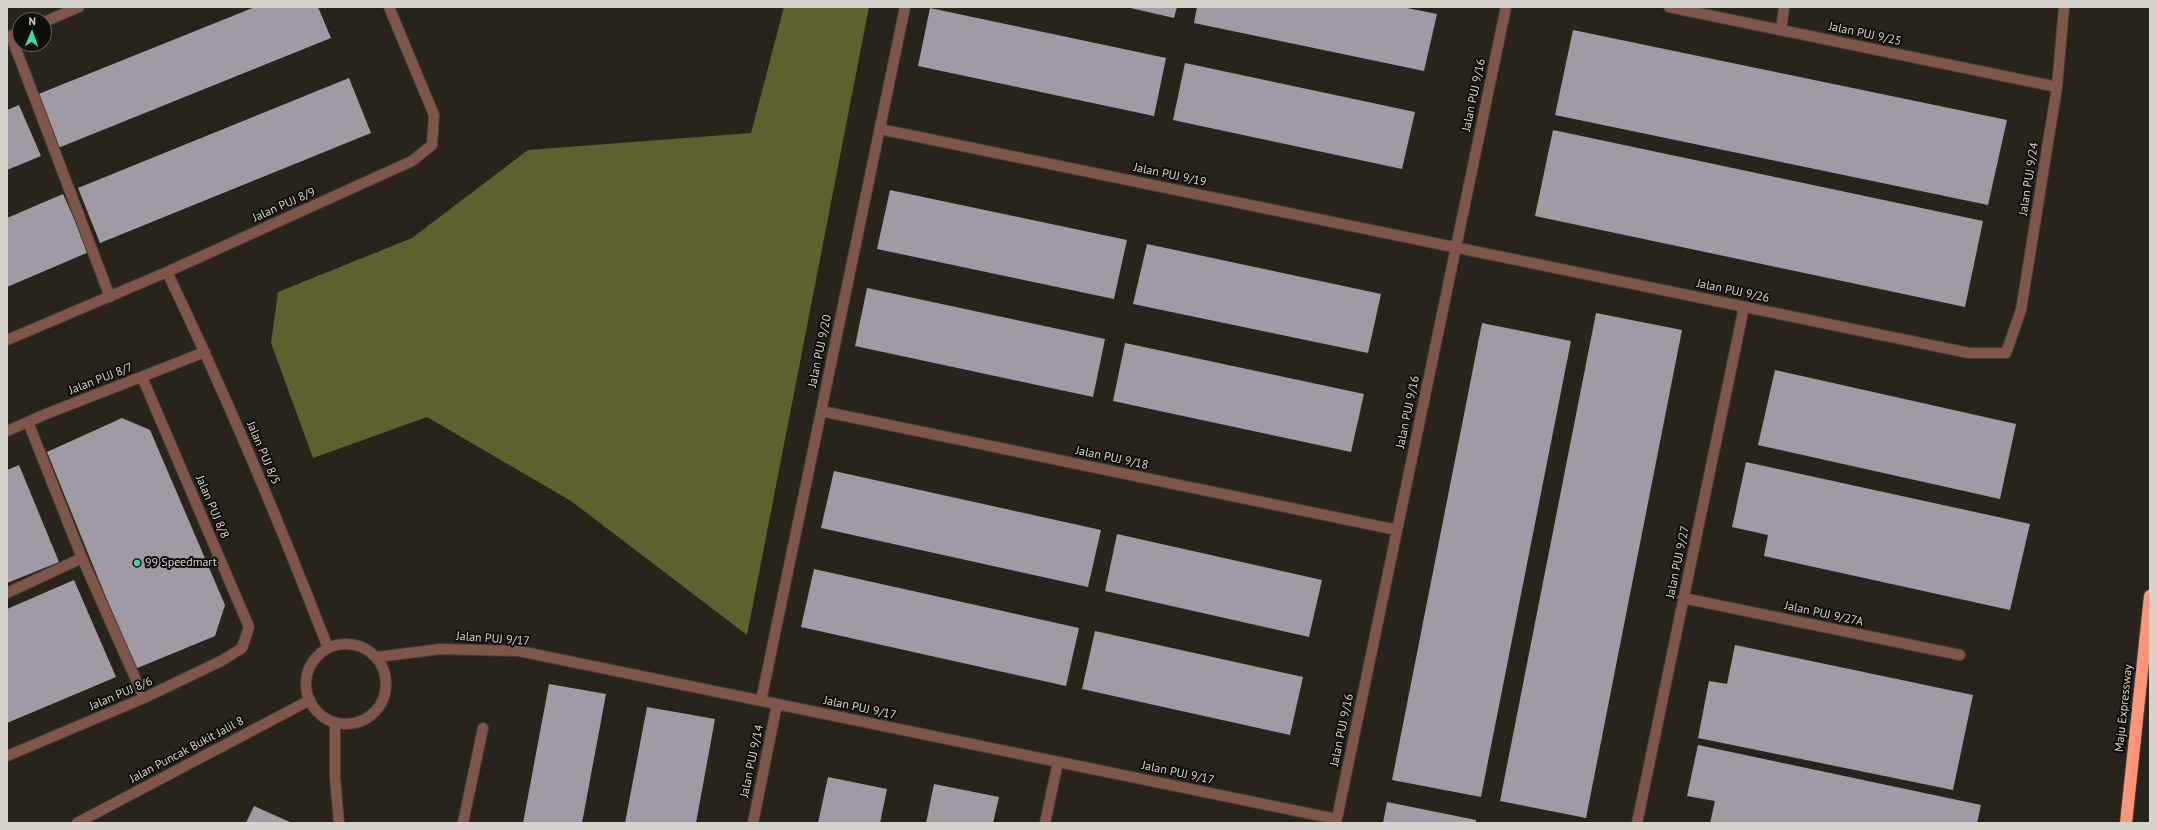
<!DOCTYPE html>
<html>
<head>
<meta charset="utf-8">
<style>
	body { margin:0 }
	#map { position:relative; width:2157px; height:830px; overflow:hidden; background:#29241b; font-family:"PT Sans",sans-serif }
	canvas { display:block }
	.frame { position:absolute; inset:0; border:8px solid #d7d4ce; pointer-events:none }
	.north { position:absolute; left:12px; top:12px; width:40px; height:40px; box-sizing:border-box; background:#100e0a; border:1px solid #605d58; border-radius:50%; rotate:2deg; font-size:11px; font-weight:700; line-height:16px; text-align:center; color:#d7d4ce }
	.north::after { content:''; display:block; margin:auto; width:14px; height:18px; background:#45d49f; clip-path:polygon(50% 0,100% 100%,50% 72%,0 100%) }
</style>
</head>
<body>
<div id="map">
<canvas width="2157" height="830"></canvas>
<div class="frame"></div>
<div class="north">N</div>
</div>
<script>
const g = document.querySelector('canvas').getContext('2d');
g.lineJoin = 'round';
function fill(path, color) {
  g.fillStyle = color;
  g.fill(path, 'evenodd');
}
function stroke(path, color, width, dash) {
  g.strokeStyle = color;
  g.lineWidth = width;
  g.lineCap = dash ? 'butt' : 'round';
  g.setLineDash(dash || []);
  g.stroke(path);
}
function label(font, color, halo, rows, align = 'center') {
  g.font = font + ' "PT Sans",sans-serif';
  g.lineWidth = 4;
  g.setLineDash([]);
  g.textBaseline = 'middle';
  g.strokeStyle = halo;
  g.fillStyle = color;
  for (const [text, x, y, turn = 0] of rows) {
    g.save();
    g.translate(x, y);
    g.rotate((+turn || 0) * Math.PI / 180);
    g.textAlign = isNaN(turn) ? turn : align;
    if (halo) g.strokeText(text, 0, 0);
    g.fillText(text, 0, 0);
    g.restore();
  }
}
const forest = new Path2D(`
	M784 7H869L747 635 571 501 427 417 313 458 271 343 278 292 412 238 528 150 751 133Z`);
const building = new Path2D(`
	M255 7H318L331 38 58 148 36 95Z
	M1126 7H1177L1174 18Z
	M1197 7H1402L1437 14 1424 71 1194 23Z
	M930 8 1166 58 1154 116 918 66Z
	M1573 30 2007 120 1988 205 1555 115Z
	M1185 63 1415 112 1402 169 1173 120Z
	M349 78 371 133 100 243 78 188Z
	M19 105 41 156 7 170V110Z
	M1553 130 1983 221 1965 307 1535 216Z
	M890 190 1127 240 1114 299 877 249Z
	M63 194 89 252 7 287V218Z
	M1147 244 1381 294 1368 353 1133 304Z
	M867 288 1105 339 1093 397 855 346Z
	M1596 313 1682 330 1586 818 1500 801Z
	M1482 323 1571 341 1481 797 1392 780Z
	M1125 343 1364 394 1351 452 1113 401Z
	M1775 370 2016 424 2000 499 1758 445Z
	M122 418 150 430 225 605 215 636 135 669 47 452Z
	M1746 462 2030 524 2010 610 1764 556 1768 535 1732 527Z
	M19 465 59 562 7 583V470Z
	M834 471 1101 530 1088 587 821 528Z
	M1117 534 1322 580 1309 637 1105 591Z
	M814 569 1079 628 1066 686 801 627Z
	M74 580 116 677 7 723V609Z
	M1095 631 1303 677 1290 735 1082 689Z
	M1735 645 1973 695 1953 790 1698 738 1709 681 1727 684Z
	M549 684 606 694 582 823H523Z
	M647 707 715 719 696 823H625Z
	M1698 745 1981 805 1977 823H1710L1715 801 1687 796Z
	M828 777 887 789 880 823H818Z
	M934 784 999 797 993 823H926Z
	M1387 802 1476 820V823H1383Z
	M254 806 292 823H246Z`);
const minor = new Path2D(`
	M1669 7 2057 87
	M44 22 79 7
	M1781 30 1784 7
	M11 36 110 297
	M7 38 20 32
	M880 129 1969 353H2006L2021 310 2057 87 2064 7
	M167 272C226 395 279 521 328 648
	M7 340 167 272 412 161 432 145 434 115 389 7
	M821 411 1397 530
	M28 422 82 558 144 698
	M7 431 46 414 205 352
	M7 593 82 558
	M1683 598 1960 655
	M306 684a40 40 0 1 1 80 0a40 40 0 1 1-80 0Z
	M377 657 441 649 519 651 1336 819
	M761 701 905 7
	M335 722V777L339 823
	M7 756 144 698 223 660 242 648 249 627 142 377
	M77 823 310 700
	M463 823 483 728
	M753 823 777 704
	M1045 823 1058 762
	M1336 823 1506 7
	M1637 823 1744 307`);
const highway = new Path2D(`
	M2126 823 2150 596`);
const markers = [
	[137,563,4,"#45d49f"]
];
const streetNames = [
	["Jalan PUJ 9/25",1865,34,12],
	["Jalan PUJ 9/16",1474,95,-78],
	["Jalan PUJ 9/19",1170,175,12],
	["Jalan PUJ 9/24",2029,179,-81],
	["Jalan PUJ 8/9",284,205,-24],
	["Jalan PUJ 9/26",1733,291,12],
	["Jalan PUJ 9/20",820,351,-78],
	["Jalan PUJ 8/7",101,379,-21],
	["Jalan PUJ 9/16",1408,412,-78],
	["Jalan PUJ 8/5",263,453,67],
	["Jalan PUJ 9/18",1112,458,12],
	["Jalan PUJ 8/8",212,507,67],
	["Jalan PUJ 9/27",1678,562,-78],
	["Jalan PUJ 9/27A",1824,614,12],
	["Jalan PUJ 9/17",493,639,4],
	["Jalan PUJ 8/6",121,694,-23],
	["Jalan PUJ 9/17",860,708,12],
	["Maju Expressway",2124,708,-84],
	["Jalan PUJ 9/16",1342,730,-78],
	["Jalan Puncak Bukit Jalil 8",187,750,-28],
	["Jalan PUJ 9/14",752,761,-78],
	["Jalan PUJ 9/17",1178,773,12]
];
const poiNames = [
	["99 Speedmart",145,563]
];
fill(forest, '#5e602d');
fill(building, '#a19aa5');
stroke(minor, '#454038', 12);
stroke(highway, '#454038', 14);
stroke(minor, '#80564a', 10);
stroke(highway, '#ff967a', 12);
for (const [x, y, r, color] of markers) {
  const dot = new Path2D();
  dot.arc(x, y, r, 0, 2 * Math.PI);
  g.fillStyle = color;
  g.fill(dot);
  stroke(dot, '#100e0a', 1.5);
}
label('12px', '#d7d4ce', '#100e0a', streetNames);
label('12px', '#d7d4ce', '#100e0a', poiNames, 'left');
</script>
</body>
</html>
